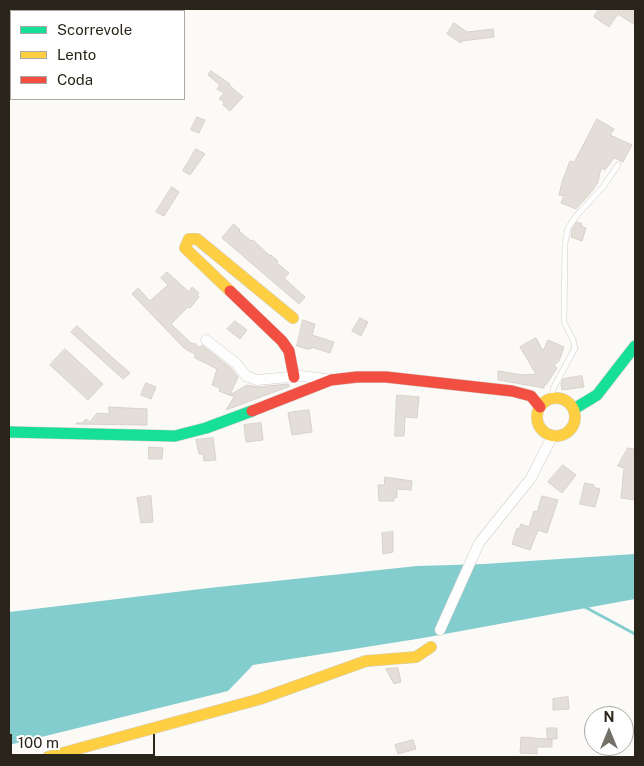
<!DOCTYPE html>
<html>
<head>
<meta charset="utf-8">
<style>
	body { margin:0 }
	#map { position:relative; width:644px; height:766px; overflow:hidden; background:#fcfaf7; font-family:"Public Sans",sans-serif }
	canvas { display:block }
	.frame { position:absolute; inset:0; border:10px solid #29251a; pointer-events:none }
	.legend { position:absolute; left:10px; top:10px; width:175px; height:90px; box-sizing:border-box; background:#fff; border:1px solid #a9a8a3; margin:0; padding:6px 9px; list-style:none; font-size:15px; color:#29251a }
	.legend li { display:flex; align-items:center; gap:10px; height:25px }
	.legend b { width:25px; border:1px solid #a9a8a3 }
	.north { position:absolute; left:584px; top:706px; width:50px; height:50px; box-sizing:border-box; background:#fff; border:1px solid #a9a8a3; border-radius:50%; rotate:0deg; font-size:14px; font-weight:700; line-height:20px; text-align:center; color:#29251a }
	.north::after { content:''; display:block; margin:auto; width:18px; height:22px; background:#737067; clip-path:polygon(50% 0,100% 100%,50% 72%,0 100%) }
	.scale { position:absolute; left:10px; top:734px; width:145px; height:22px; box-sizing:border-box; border:2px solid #29251a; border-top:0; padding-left:6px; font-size:15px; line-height:18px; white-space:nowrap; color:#29251a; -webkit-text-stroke:4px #fff; paint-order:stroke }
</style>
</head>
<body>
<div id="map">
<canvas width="644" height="766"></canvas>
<div class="frame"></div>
<ul class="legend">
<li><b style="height:6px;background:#16e098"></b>Scorrevole</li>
<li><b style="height:6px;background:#ffcf43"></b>Lento</li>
<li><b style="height:6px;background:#f24e42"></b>Coda</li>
</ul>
<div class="north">N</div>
<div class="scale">100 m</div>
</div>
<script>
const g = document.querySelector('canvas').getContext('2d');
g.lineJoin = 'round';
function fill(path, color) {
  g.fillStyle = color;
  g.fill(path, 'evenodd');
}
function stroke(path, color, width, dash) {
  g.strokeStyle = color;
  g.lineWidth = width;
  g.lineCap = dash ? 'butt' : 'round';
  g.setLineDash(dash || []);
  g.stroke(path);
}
const water = new Path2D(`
	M635 554V599L423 638 253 665 228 691 9 745V612L209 588 417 566 484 564Z`);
const stream = new Path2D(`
	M583 606 635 634`);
const building = new Path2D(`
	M599 9H635V25L618 14 609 27 594 17Z
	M454 23 467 32 493 29 494 37 462 41 461 43 447 34Z
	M211 71 230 84 229 85 243 97 230 111 223 105 224 102 219 99 224 93 217 89 220 85 208 75Z
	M197 117 205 120 199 133 191 130Z
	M597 119 614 129 610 135 632 145 623 162 614 158 605 170 601 168 598 182 593 190 576 209 561 203 564 196 559 195 562 182 570 161 574 162 576 159Z
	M196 149 205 154 190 175 183 171Z
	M172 187 179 192 164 216 156 212Z
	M577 222 582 224 581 226 586 228 582 241 571 237 572 230Z
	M234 224 240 230 239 231 251 241 253 240 270 256 271 255 278 261 277 263 289 273 284 278 305 297 299 304 222 238Z
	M167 272 189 292 192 287 199 293 197 295 199 297 190 308 188 307 171 324 192 344 194 343 200 348 202 345 231 368 238 377 230 395 247 385 258 387 288 384 290 386 226 410 234 397 219 391 220 388 212 385 217 369 197 359 194 357 196 355 184 348 132 294 138 288 150 301 168 285 161 278Z
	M360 318 368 322 361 336 352 331Z
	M303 320 315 324 312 335 334 342 330 353 311 347V349H307L297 346Z
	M235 321 247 330 240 339 227 329Z
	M77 326 114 359 130 373 123 379 71 332Z
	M536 338 543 351 548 340 564 347 559 361 554 365 557 368 546 385H544V388L498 380V371L523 375 536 374 520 347Z
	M65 349 103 384 88 400 50 365Z
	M582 376 584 387 562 390 561 384 563 379Z
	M146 383 156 387 151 399 141 395Z
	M397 395 419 397 417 418 405 417 404 436H395Z
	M109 407 147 409V425L76 424V423H82L86 419 90 422 97 413 109 414Z
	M309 410 312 432 292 435 288 413Z
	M261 423 263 440 246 442 244 425Z
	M213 438 216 460 204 461 203 454H199L196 440Z
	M149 447 163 448 162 459H149Z
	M628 448 635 449V500L621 498 624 468 618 466Z
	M563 465 576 475 562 493 548 482Z
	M385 477 412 481 411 490 397 489V497L394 498V501H379L378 485H384Z
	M585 483 594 485 593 487 600 489 595 507 580 504Z
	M151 496 153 522 141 523 137 498Z
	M542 496 558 500 547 533 538 530 530 550 512 544 517 528 519 529 521 524 529 527 534 511 537 512Z
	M393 532V552L383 554 382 533Z
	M398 668 401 682 394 684 386 669Z
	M568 697 569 709 553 710V699Z
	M547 728H557V739H547H552V747H537V754L520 753 521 737 547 739Z
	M413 740 416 749 398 754 395 745Z`);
const lane = new Path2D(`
	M553 398V389L575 348 573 340 564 322 565 243 568 228 577 215 603 187 618 165`);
const street = new Path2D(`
	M76 11 79 9
	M9 63 11 61
	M206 340 236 363 246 376 257 380 301 376 327 379
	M440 630 479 543 531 478 553 435`);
const fast = new Path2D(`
	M574 409 597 395 635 346
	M9 432 175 436 206 428 252 411`);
const slow = new Path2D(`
	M230 291 185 248 189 239H197L293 318
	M537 417a19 19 0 1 1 38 0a19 19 0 1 1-38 0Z
	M48 757 260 699 366 661 416 657 431 647`);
const jam = new Path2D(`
	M230 291 282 341 289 351 294 377
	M252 411 331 380 357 377H386L512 391 531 396 540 407`);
fill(water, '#84cdce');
stroke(stream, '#84cdce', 3);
fill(building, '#e4ded9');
stroke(building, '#d7d1cc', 1);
stroke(lane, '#d1cec8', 6);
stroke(street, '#d1cec8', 11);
stroke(fast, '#d1cec8', 12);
stroke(slow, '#d1cec8', 12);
stroke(jam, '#d1cec8', 12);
stroke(lane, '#fffefe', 5);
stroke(street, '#fffefe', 10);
stroke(fast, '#16e098', 11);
stroke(slow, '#ffcf43', 11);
stroke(jam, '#f24e42', 11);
</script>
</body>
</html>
